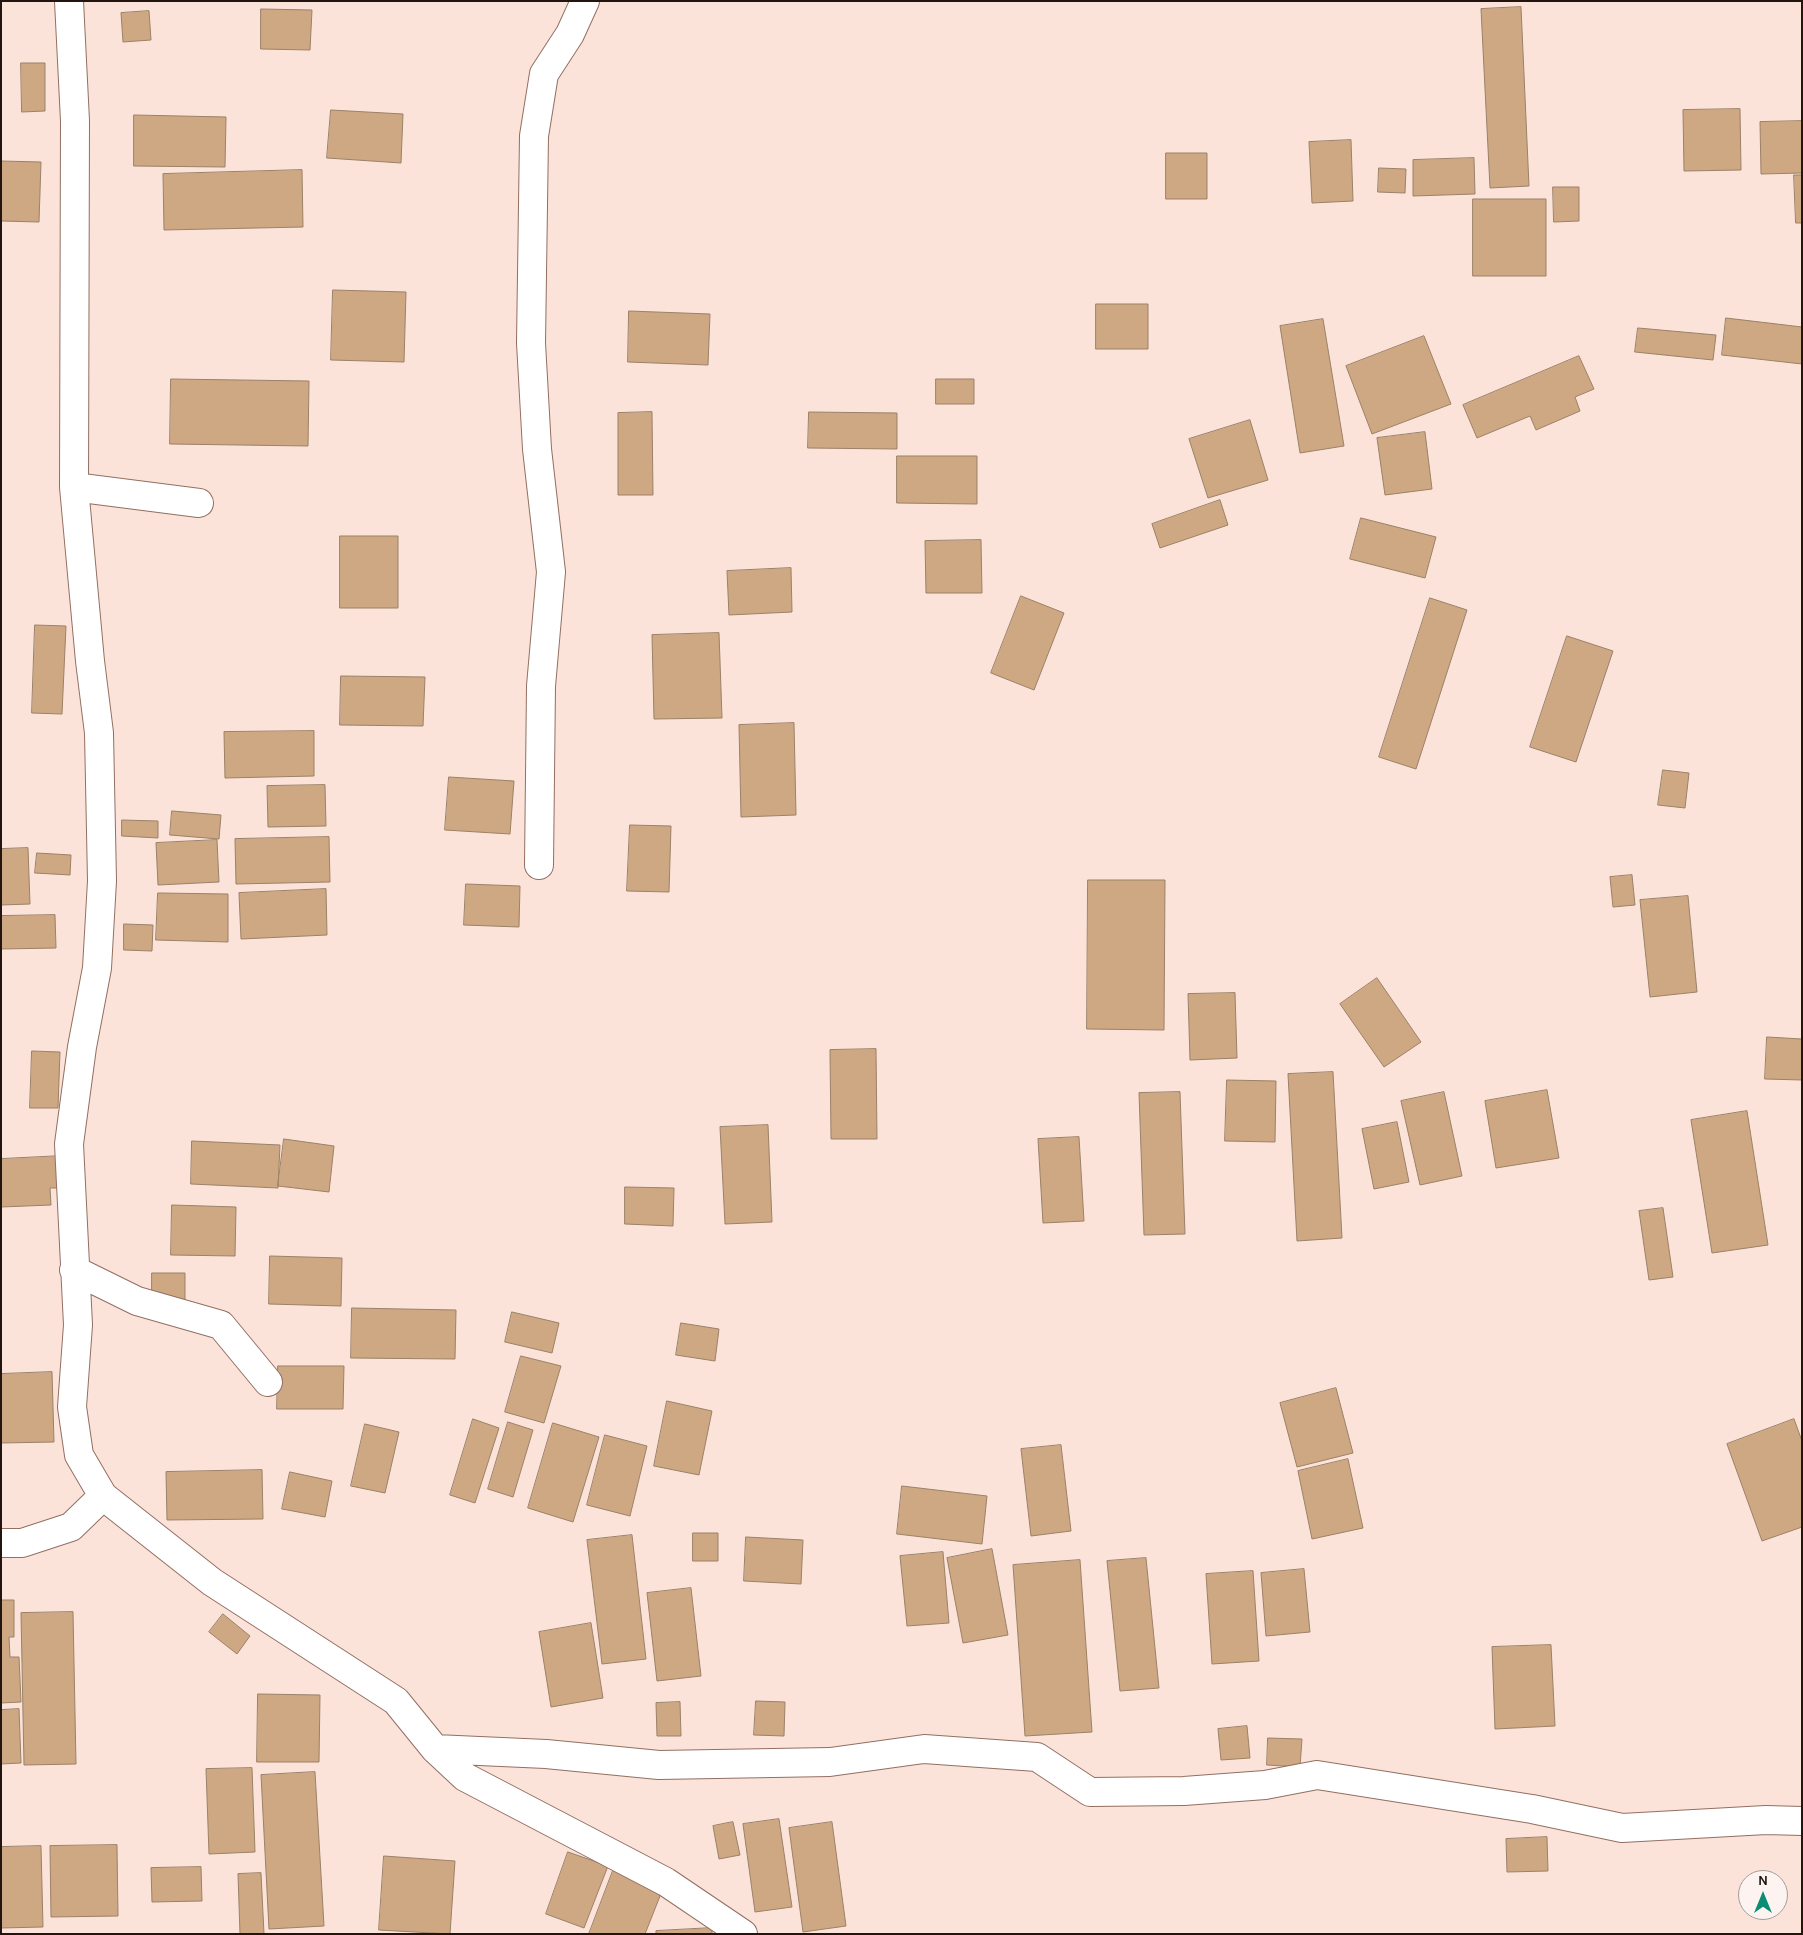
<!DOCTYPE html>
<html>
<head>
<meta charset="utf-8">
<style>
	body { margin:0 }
	#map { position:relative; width:1803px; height:1935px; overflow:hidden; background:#fce3da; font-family:Karla,sans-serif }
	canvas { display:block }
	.frame { position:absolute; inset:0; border:2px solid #22140f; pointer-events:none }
	.north { position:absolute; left:1738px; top:1870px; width:50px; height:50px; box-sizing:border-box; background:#fdf4f1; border:1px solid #a59a97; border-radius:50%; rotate:0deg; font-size:14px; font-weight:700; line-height:20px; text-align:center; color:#22140f }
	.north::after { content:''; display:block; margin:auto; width:18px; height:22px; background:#098d74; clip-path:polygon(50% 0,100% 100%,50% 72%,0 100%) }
</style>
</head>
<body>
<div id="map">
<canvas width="1803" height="1935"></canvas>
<div class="frame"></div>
<div class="north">N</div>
</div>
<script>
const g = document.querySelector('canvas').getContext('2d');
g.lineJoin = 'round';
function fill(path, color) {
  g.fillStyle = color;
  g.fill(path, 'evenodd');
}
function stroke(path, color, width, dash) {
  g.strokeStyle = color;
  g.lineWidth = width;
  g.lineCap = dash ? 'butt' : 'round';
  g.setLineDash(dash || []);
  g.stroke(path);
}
const building = new Path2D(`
	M1521 7 1529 186 1490 188 1481 9Z
	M261 9 312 10 310 50 261 49Z
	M149 11 151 40 123 42 121 13Z
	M21 63H45V111L22 112Z
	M1740 109 1741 170 1684 171 1683 110Z
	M331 110 403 114 401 163 327 158Z
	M134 115 226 117 225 167 134 166Z
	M1802 121V173L1761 174 1760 122Z
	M1351 140 1353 201 1312 203 1309 142Z
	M1166 153H1207V199H1166Z
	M1474 158 1475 194 1413 196V160Z
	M1 161 41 162 39 222 1 221Z
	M1379 168 1406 169 1405 193 1378 192Z
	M302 170 303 227 164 230 163 174Z
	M1794 175H1802V223H1796Z
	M1553 187H1579V221L1554 222Z
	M1473 199H1546V276H1473Z
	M333 290 406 292 404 362 331 360Z
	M1096 304H1148V349H1096Z
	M629 311 710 314 708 365 628 362Z
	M1726 318 1802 327V364L1722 355Z
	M1323 319 1344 446 1300 453 1280 326Z
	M1638 328 1716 335 1713 360 1635 352Z
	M1424 336 1451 404 1372 434 1346 366Z
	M1579 356 1594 389 1575 397 1580 411 1536 430 1530 416 1477 438 1463 405Z
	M171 379 309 381 308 446 170 444Z
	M936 379H974V404H936Z
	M652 412 653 495H618V413Z
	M809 412 897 413V449L808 448Z
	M1250 420 1268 480 1208 498 1189 439Z
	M1425 432 1432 489 1385 495 1377 438Z
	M897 456H977V504L897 503Z
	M1220 500 1228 525 1160 548 1152 524Z
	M1361 518 1436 537 1425 578 1350 559Z
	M340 536H398V608H340Z
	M981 540 982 593H926L925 541Z
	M791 568 792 612 729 615 727 571Z
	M1021 596 1064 613 1034 690 991 673Z
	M1430 598 1467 610 1416 769 1379 757Z
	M35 625 66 626 62 714 32 713Z
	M719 633 722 718 654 719 652 635Z
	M1567 636 1613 651 1576 762 1530 747Z
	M341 676 425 677 423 726 340 725Z
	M794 723 796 815 741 817 739 725Z
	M314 731V776L225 778 224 732Z
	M1663 770 1689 773 1685 808 1658 805Z
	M449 777 514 781 510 834 445 830Z
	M325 785 326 826 268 827 267 786Z
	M172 811 221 815 219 839 170 835Z
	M122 820 158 821V838L122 836Z
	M630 825 671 826 669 892 627 891Z
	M329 837 330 882 236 884 235 839Z
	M217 840 219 882 158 885 156 843Z
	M28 848 30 904 1 905V849Z
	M37 853 71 855 70 875 35 873Z
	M1632 875 1635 905 1613 907 1610 877Z
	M1088 880H1165L1164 1030 1087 1029Z
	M466 884 520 886 519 927 464 925Z
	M326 889 327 935 241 939 239 893Z
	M158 893 228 894V942L156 940Z
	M1688 896 1697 992 1650 997 1640 900Z
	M55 915 56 948 1 949V916Z
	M124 924 153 925 152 951 124 950Z
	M1377 978 1421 1042 1384 1067 1340 1004Z
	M1235 993 1237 1058 1190 1060 1188 994Z
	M1767 1037 1802 1039V1080L1765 1079Z
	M876 1049 877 1139H831L830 1050Z
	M32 1051 60 1052 58 1108H30Z
	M1333 1072 1342 1238 1297 1241 1288 1074Z
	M1227 1080 1276 1081 1275 1142 1225 1141Z
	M1547 1090 1559 1158 1496 1168 1485 1101Z
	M1180 1092 1185 1234 1144 1235 1139 1093Z
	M1444 1092 1462 1176 1420 1185 1401 1101Z
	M1747 1111 1768 1245 1712 1253 1691 1120Z
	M1397 1122 1409 1182 1374 1189 1362 1129Z
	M768 1125 772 1222 725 1224 720 1127Z
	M1079 1137 1084 1221 1043 1223 1038 1139Z
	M284 1139 334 1146 329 1192 278 1186Z
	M192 1141 280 1145 278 1188 191 1184Z
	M62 1156 63 1188H50L51 1205 1 1207V1159Z
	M625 1187 674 1188 673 1226 625 1224Z
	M172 1205 236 1207 235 1256 171 1255Z
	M1663 1208 1673 1277 1649 1280 1639 1211Z
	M270 1256 342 1258 341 1306 269 1304Z
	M152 1273H185V1303H152Z
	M352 1308 456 1310 455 1359 351 1358Z
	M512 1312 559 1323 552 1353 505 1342Z
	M681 1323 719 1329 715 1361 676 1355Z
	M521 1356 561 1366 544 1423 505 1412Z
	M278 1366H344L343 1409H277Z
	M52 1372 54 1442 1 1443V1374Z
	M1336 1388 1353 1453 1297 1467 1280 1403Z
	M667 1401 712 1411 699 1475 654 1466Z
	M473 1419 499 1428 475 1503 450 1495Z
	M1794 1419 1802 1441V1527L1762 1541 1727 1444Z
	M508 1422 533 1430 513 1497 488 1489Z
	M553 1423 599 1437 573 1522 528 1508Z
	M365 1424 399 1432 385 1493 351 1486Z
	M605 1435 647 1446 630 1516 587 1505Z
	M1061 1445 1071 1531 1031 1536 1021 1449Z
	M1348 1459 1363 1528 1312 1539 1298 1471Z
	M262 1470 263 1519 167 1520 166 1472Z
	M290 1472 332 1481 325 1517 282 1509Z
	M902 1486 987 1496 982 1544 897 1534Z
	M693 1533H718V1561H693Z
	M632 1535 646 1659 602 1664 587 1540Z
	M746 1537 803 1540 801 1584 744 1581Z
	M992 1549 1008 1635 963 1643 947 1558Z
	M943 1552 949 1623 907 1626 900 1556Z
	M1146 1558 1159 1688 1120 1691 1107 1561Z
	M1080 1560 1092 1732 1025 1736 1013 1565Z
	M1304 1569 1310 1632 1266 1636 1261 1573Z
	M1253 1571 1259 1661 1212 1664 1206 1574Z
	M691 1588 701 1676 657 1681 647 1593Z
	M1 1600H14V1637H9L10 1657H19L21 1702 1 1703Z
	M73 1612 76 1764 24 1765 21 1613Z
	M223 1614 250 1636 237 1654 209 1632Z
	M591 1623 603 1698 551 1707 539 1632Z
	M1551 1645 1555 1726 1495 1729 1492 1647Z
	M258 1694 320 1695 319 1762H257Z
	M756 1701 785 1702 784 1736 754 1735Z
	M680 1702 681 1736H657L656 1703Z
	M19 1709 21 1763 1 1764V1710Z
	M1247 1726 1250 1758 1221 1760 1218 1729Z
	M1268 1738 1302 1739 1300 1767 1267 1765Z
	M252 1768 255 1852 209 1854 206 1769Z
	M315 1772 324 1926 269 1929 261 1775Z
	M779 1819 792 1907 755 1912 743 1824Z
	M733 1822 740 1855 719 1859 713 1826Z
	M832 1822 846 1926 803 1932 789 1828Z
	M1547 1837 1548 1871 1507 1872 1506 1839Z
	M117 1845 118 1916 51 1917 50 1846Z
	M41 1846 43 1927 1 1928V1847Z
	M568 1852 608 1866 584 1928 546 1914Z
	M384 1856 455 1861 450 1934 379 1930Z
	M201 1867 202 1901 152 1902 151 1868Z
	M614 1868 664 1886 645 1934H589Z
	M261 1873 264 1934H240L238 1874Z
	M712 1928V1934H656V1931Z`);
const minor = new Path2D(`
	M69 1 75 121 74 487 90 661 99 733 102 881 97 968 82 1047 69 1144 78 1325 72 1407 79 1455 103 1496 212 1582 396 1701 435 1749 465 1777 666 1882 743 1934
	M74 487 199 503
	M539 865 541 686 551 572 537 449 531 343 534 136 544 74 570 34 585 1
	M74 1270 137 1301 221 1325 268 1382
	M1 1543H22L71 1527 103 1496
	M435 1749 546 1754 659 1765 830 1762 924 1749 1037 1757 1090 1792 1184 1791 1265 1785 1317 1775 1532 1809 1622 1828 1766 1820 1802 1821`);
fill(building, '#cda882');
stroke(building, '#9b8167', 1);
stroke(minor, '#926f62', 30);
stroke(minor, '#fff', 28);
</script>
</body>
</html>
